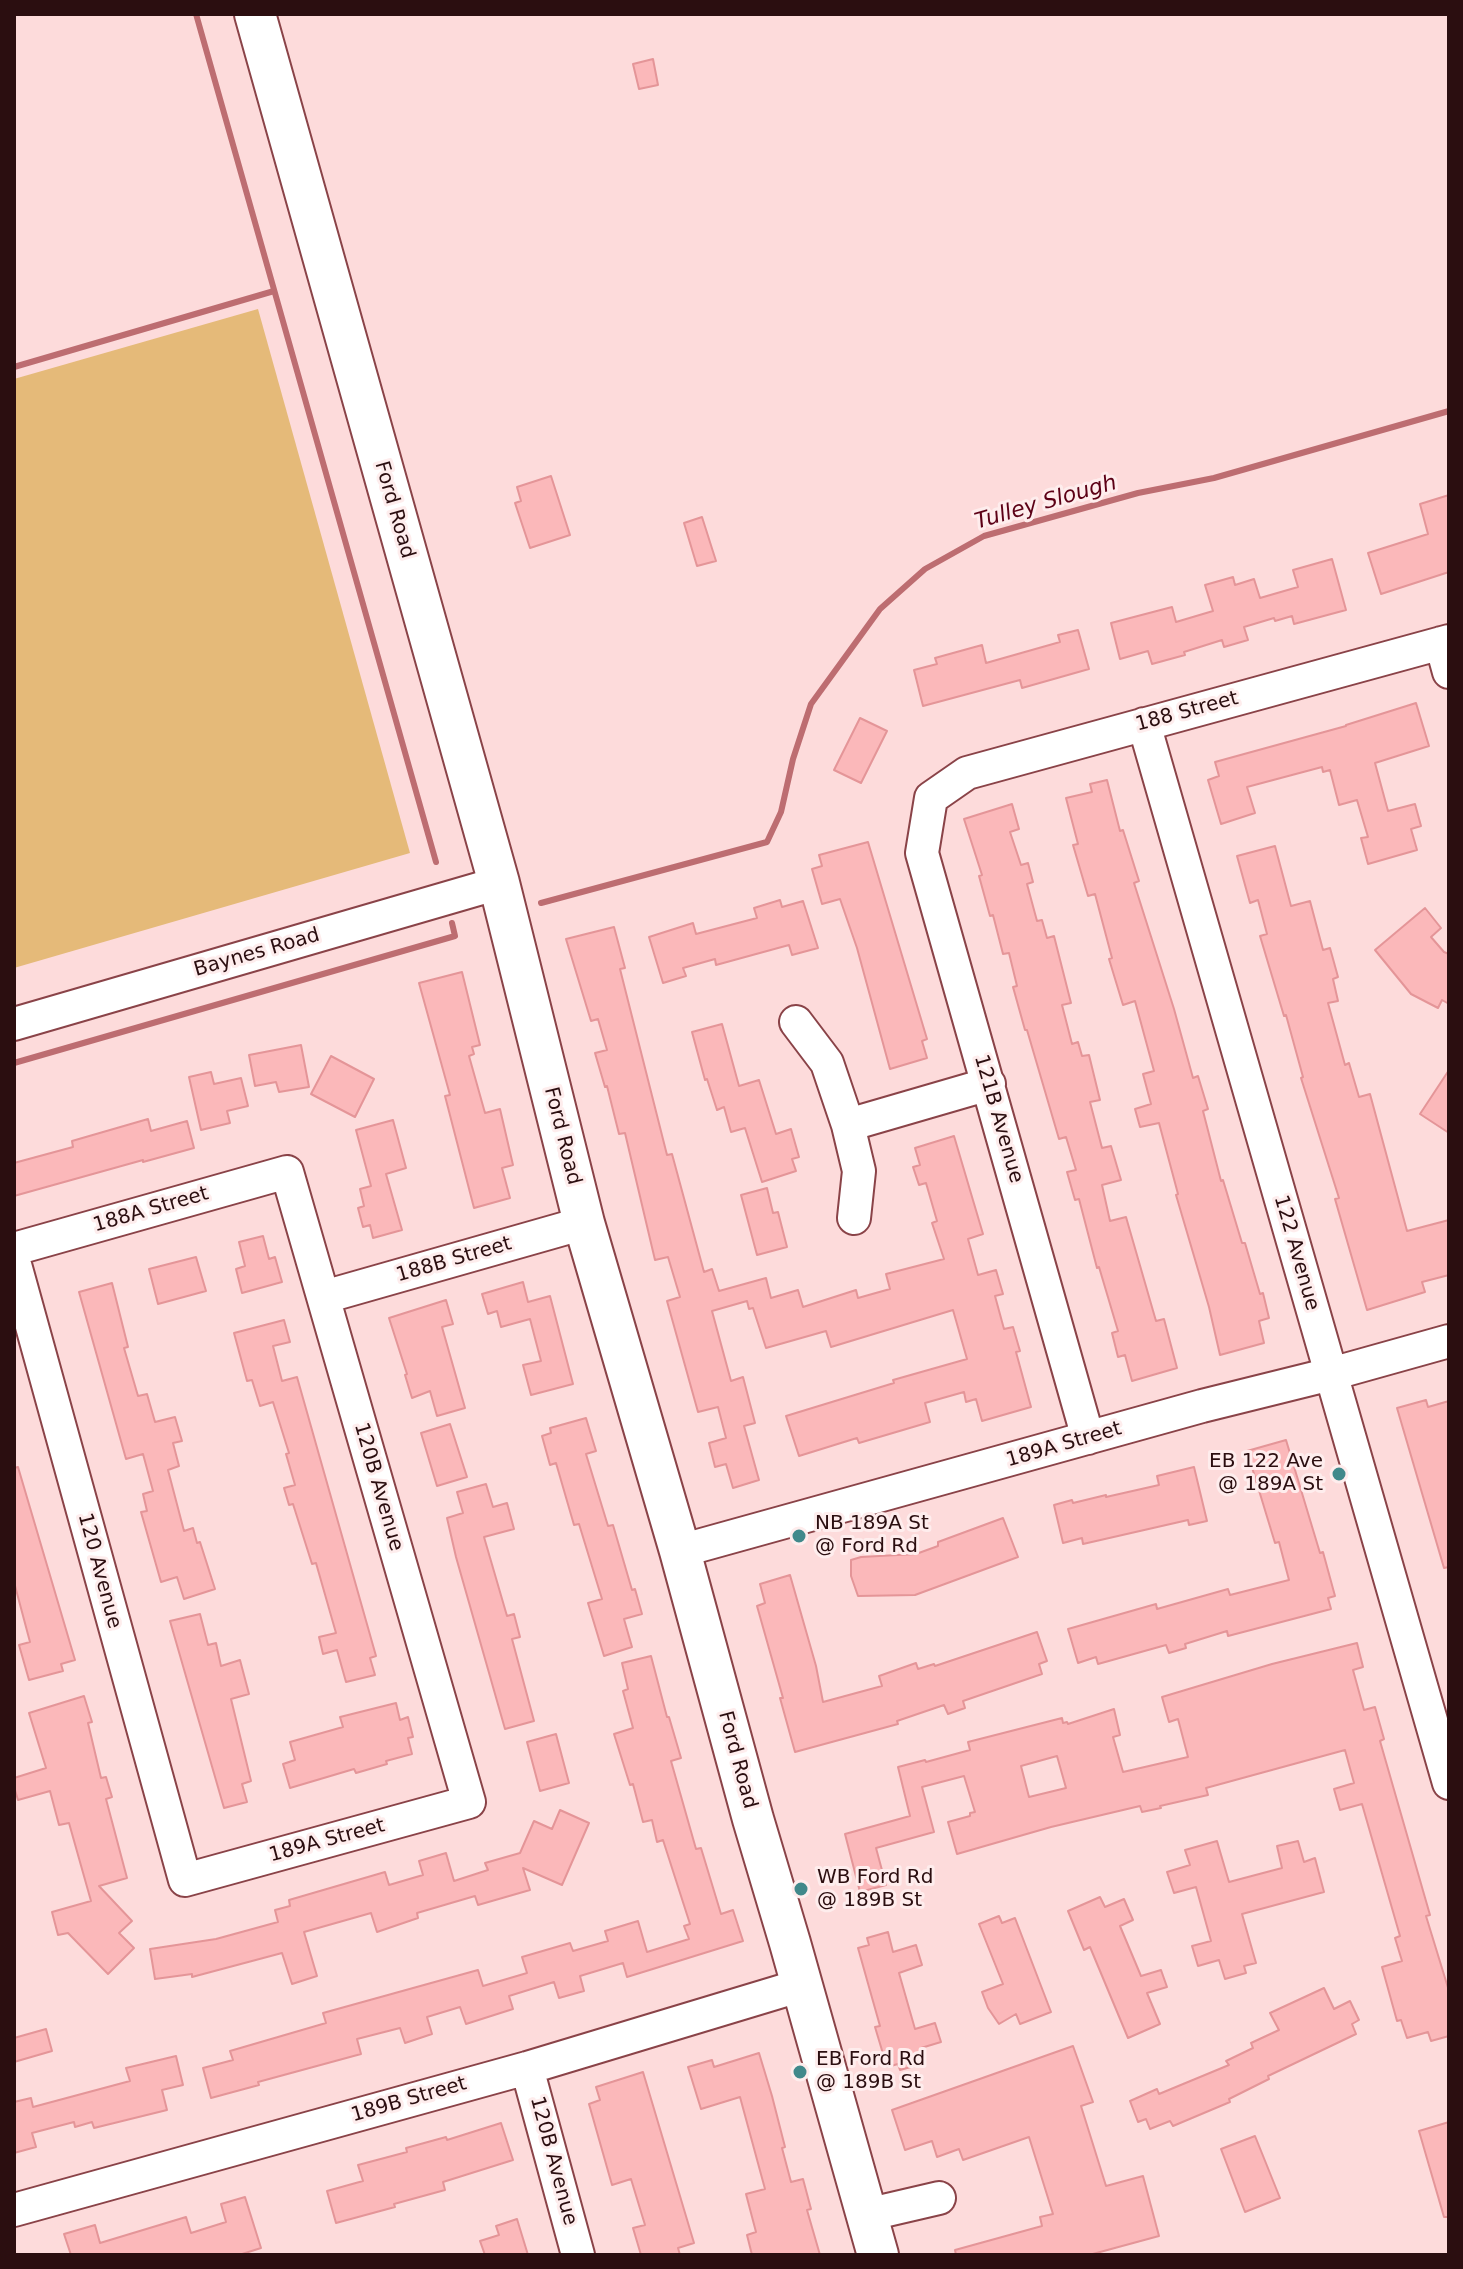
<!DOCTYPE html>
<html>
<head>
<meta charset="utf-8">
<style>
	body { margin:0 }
	#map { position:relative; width:1463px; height:2269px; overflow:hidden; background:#fddbdb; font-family:"DejaVu Sans",sans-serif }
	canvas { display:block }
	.frame { position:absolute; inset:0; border:16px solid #2b0e10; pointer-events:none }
</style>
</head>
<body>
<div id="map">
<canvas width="1463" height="2269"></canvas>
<div class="frame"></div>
</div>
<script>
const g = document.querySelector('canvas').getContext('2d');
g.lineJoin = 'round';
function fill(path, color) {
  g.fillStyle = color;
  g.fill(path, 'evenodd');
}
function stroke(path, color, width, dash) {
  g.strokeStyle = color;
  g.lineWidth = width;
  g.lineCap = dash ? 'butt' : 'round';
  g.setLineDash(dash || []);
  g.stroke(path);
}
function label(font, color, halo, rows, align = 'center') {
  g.font = font + ' "DejaVu Sans",sans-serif';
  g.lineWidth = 6;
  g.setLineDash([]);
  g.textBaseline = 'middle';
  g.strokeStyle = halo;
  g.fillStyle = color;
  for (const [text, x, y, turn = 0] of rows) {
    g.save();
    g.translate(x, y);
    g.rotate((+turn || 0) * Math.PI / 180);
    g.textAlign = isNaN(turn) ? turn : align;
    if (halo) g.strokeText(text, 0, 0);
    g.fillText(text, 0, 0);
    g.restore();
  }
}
const green = new Path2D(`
	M258 309 410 853 14 968V379Z`);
const stream = new Path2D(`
	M196 14 436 862
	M14 367 274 291
	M541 903 767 842 781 812 793 759 811 704 880 609 925 569 984 536 1138 493 1214 478 1449 411
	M14 1063 455 936 452 923`);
const building = new Path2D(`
	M653 59 658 85 639 89 633 64Z
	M551 476 570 535 530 548 515 503 521 501 517 487Z
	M1449 495V572L1381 594 1368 553 1428 534 1420 504Z
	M702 517 716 561 697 566 684 523Z
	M1332 559 1346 610 1294 624 1292 616 1275 621 1274 618 1244 627 1248 640 1224 647 1222 640 1184 652 1185 655 1152 664 1148 651 1120 659 1111 623 1172 607 1176 622 1213 611 1205 585 1233 577 1235 585 1254 579 1260 598 1298 587 1293 570Z
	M1078 630 1089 669 1022 688 1020 680 923 706 914 670 937 664 935 658 982 645 986 663 1060 642 1058 635Z
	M1416 703 1429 746 1375 763 1388 811 1415 804 1421 826 1411 829 1417 850 1368 864 1361 838 1368 837 1357 800 1339 805 1330 770 1323 772 1322 767 1247 787 1255 813 1221 824 1208 780 1219 776 1215 762 1346 726V725Z
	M860 718 887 731 861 783 834 770Z
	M1107 780 1120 831 1123 830 1139 881 1134 883 1174 1009 1193 1078 1198 1076 1208 1109 1203 1111 1221 1181 1223 1180 1242 1243H1245L1260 1294 1263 1293 1269 1318 1259 1321 1264 1343 1220 1355 1209 1307 1176 1195 1178 1194 1159 1123 1140 1127 1135 1109 1151 1104 1143 1074 1154 1071 1135 1001 1123 1005 1109 959 1112 958 1095 894 1088 896 1073 845 1078 844 1066 798 1092 792 1090 784Z
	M1012 804 1019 829 1010 832 1021 865 1028 863 1033 882 1027 884 1037 921 1042 920 1047 938 1054 936 1071 1003 1062 1005 1072 1044 1078 1042 1082 1056 1089 1055 1100 1100 1090 1102 1102 1148 1111 1146 1121 1180 1102 1185 1110 1221 1126 1217 1156 1321 1164 1319 1177 1368 1132 1381 1125 1355 1118 1357 1112 1333 1118 1331 1099 1267 1097 1268 1079 1199 1075 1200 1067 1172 1076 1170 1066 1137 1059 1139 1027 1030H1025L1013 987 1017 986 1009 953 1003 954 993 915 990 916 979 876 982 875 964 819Z
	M868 842 927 1039 922 1041 927 1058 890 1069 857 948 840 899 822 904 812 869 822 866 819 855Z
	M1275 846 1291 906 1310 901 1323 950 1330 948 1338 977 1333 979 1338 1001 1328 1003 1345 1065 1349 1063 1359 1097 1370 1094 1407 1231 1449 1220V1275L1422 1282 1425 1292 1367 1310 1335 1199 1339 1198 1301 1078 1303 1077 1286 1015 1284 1016 1260 936 1267 934 1258 900 1250 903 1237 856Z
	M780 900 782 907 803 901 818 948 792 955 789 945 716 965 715 959 683 968 686 976 663 983 649 937 693 923 696 934 757 918 754 908Z
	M1425 908 1441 928 1431 937 1444 952 1449 954V1004L1442 1000 1438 1008 1411 994 1375 950Z
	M614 927 625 968 620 969 667 1155 672 1154 704 1272 712 1269 719 1291 766 1278 771 1298 798 1290 803 1307 856 1290 858 1298 890 1289 886 1274 944 1259 932 1223 937 1221 926 1183 919 1185 913 1167 920 1165 915 1148 954 1136 983 1234 968 1239 978 1275 996 1270 1003 1294 995 1296 1004 1329 1013 1327 1020 1351 1016 1352 1031 1407 982 1421 976 1399 966 1402 964 1392 925 1403 930 1422 859 1443 857 1438 799 1456 786 1416 894 1383 893 1380 967 1359 953 1310 831 1347 826 1331 766 1348 753 1308 749 1309 747 1301 712 1311 731 1381 743 1377 755 1423 744 1426 759 1480 733 1488 726 1464 715 1467 709 1443 726 1438 718 1407 698 1412 667 1301 680 1297 668 1257 655 1260 625 1133 619 1134 607 1086 605 1087 595 1053 607 1050 598 1019 591 1021 566 939Z
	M462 972 480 1045 472 1047 474 1054 469 1056 485 1113 500 1109 513 1165 502 1168 510 1198 474 1208 445 1096 450 1095 419 983Z
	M722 1024 739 1086 759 1080 776 1134 791 1129 799 1157 792 1159 796 1171 762 1182 745 1128 731 1132 724 1107 717 1110 707 1079 705 1080 692 1032Z
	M301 1045 309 1087 279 1092 276 1082 255 1086 249 1055Z
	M331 1056 374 1079 355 1117 311 1094Z
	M1449 1070V1133L1420 1114Z
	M211 1072 214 1084 241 1078 248 1106 227 1111 230 1123 201 1130 189 1077Z
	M148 1119 151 1131 187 1121 194 1148 143 1162V1160L14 1196V1163L73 1147 72 1141Z
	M393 1120 406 1168 386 1174 402 1230 373 1238 370 1225 363 1227 358 1208 364 1206 360 1189 371 1186 356 1130Z
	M767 1188 773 1213 778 1212 787 1247 757 1255 741 1195Z
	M263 1236 269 1259 275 1257 282 1282 242 1293 236 1269 245 1266 239 1242Z
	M196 1257 206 1291 158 1304 149 1269Z
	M523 1282 528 1302 550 1296 573 1384 531 1395 523 1365 541 1361 530 1319 501 1327 497 1311 488 1314 482 1294Z
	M112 1283 128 1347 124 1348 138 1396 147 1394 155 1422 175 1417 182 1441 173 1443 179 1466 168 1470 184 1531 193 1528 197 1543 200 1542 215 1589 184 1599 177 1577 161 1582 141 1512 147 1511 143 1494 153 1491 143 1454 126 1459 79 1292Z
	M446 1300 453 1324 442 1327 465 1408 437 1416 430 1391 412 1398 405 1375 407 1374 389 1318Z
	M284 1320 290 1342 273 1346 282 1381 297 1377 376 1656 370 1658 375 1675 346 1682 337 1650 323 1654 319 1637 336 1633 316 1563 312 1564 293 1504 289 1505 284 1488 295 1485 286 1454 289 1453 273 1402 260 1406 252 1380 247 1381 234 1333Z
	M1426 1400 1428 1407 1449 1401V1567L1444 1568 1397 1408Z
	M586 1418 596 1451 586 1454 608 1526 613 1525 632 1590 635 1589 642 1614 624 1619 632 1647 604 1656 588 1603 602 1599 579 1524 574 1525 556 1463 550 1465 542 1436 551 1433 550 1428Z
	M450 1424 467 1477 437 1486 421 1433Z
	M1286 1440 1320 1553 1323 1552 1335 1596 1328 1598 1331 1609 1228 1636 1227 1631 1185 1644 1186 1648 1169 1653 1166 1645 1098 1664 1096 1657 1078 1663 1068 1629 1156 1604 1157 1609 1228 1589 1230 1595 1289 1580 1279 1542 1275 1543 1247 1451Z
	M18 1467 75 1660 61 1664 63 1671 29 1680 19 1645 30 1642 14 1582V1468Z
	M1194 1467 1207 1521 1189 1525 1188 1520 1083 1544 1082 1538 1063 1543 1054 1505 1072 1500 1073 1503 1106 1495V1497L1159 1485 1157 1476Z
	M486 1484 493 1507 507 1503 514 1529 484 1537 507 1616 514 1614 520 1637 512 1639 534 1721 505 1729 456 1557 447 1518 463 1513 457 1492Z
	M1003 1518 1018 1557 915 1595 858 1596 851 1576V1560L861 1557 916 1554 938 1546V1542Z
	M790 1575 816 1666 823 1702 882 1686 879 1676 916 1663 918 1669 934 1664 935 1666 1037 1632 1047 1661 1039 1664 1042 1674 963 1701 965 1708 948 1714 944 1705 897 1721 898 1724 795 1752 780 1698H783L757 1606 765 1603 760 1584Z
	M200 1614 208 1645 216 1643 221 1666 240 1660 249 1694 231 1699 251 1781 242 1784 247 1802 224 1808 170 1621Z
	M1357 1643 1363 1667 1353 1670 1364 1710 1375 1707 1384 1739 1380 1741 1430 1915 1426 1916 1449 1991V2036L1431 2041 1428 2032 1407 2038 1401 2020 1397 2021 1382 1967 1402 1961 1395 1938 1400 1936 1362 1804 1340 1810 1334 1789 1354 1783 1345 1750 1206 1788 1208 1795 1160 1806 1161 1808 1142 1812 1140 1806 1051 1827 957 1854 948 1822 970 1816V1813L975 1812 964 1776 922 1787 934 1832 876 1848 886 1885 860 1892 845 1834 910 1816 898 1767 925 1760 926 1762 970 1750 968 1742 1062 1718 1063 1723 1067 1722 1068 1724 1114 1709 1120 1735 1113 1737 1123 1772 1188 1757 1178 1719 1169 1722 1162 1697 1272 1664ZM1057 1756 1066 1788 1029 1797 1021 1766Z
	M651 1656 667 1717H669L681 1758 671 1761 696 1849 701 1848 721 1914 733 1910 743 1941 627 1977 623 1963 580 1976 584 1991 559 1998 554 1982 509 1996 513 2009 466 2024 460 2007 427 2017 432 2034 405 2043 400 2028 357 2039 361 2054 258 2082 259 2085 211 2098 203 2068 233 2060 230 2051 326 2023 323 2013 478 1970 483 1986 527 1973 522 1957 570 1943 573 1951 608 1941 605 1931 638 1921 647 1952 689 1939 684 1926 690 1924 663 1840 657 1842 652 1820 643 1822 633 1784 630 1785 614 1734 633 1728 623 1691 628 1689 622 1663Z
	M84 1696 92 1722 88 1723 101 1778 106 1777 112 1797 106 1799 127 1878 99 1886 132 1921 119 1933 134 1948 108 1974 68 1933 58 1935 52 1912 91 1901 69 1823 59 1825 50 1791 18 1800 14 1787V1778L46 1768 29 1713Z
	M396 1703 400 1720 408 1717 413 1737 408 1738 412 1754 386 1761 387 1764 356 1773 354 1769 290 1788 283 1764 295 1760 290 1742 343 1727 340 1717Z
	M556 1734 569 1783 540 1791 527 1742Z
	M560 1810 589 1823 562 1885 523 1868 530 1890 478 1905 475 1896 417 1913 418 1918 377 1932 371 1913 304 1932 317 1976 292 1984 282 1953 192 1977V1974L155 1979 150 1949 216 1939 278 1922 275 1910 290 1906 289 1900 385 1872 389 1885 423 1875 419 1861 446 1853 454 1881 488 1870 485 1863 520 1853 534 1821 552 1829Z
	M1217 1841 1229 1882 1282 1868 1277 1846 1298 1841 1304 1862 1315 1858 1324 1892 1242 1914 1256 1963 1244 1966 1246 1973 1225 1979 1219 1960 1198 1966 1192 1946 1211 1941 1196 1887 1174 1893 1167 1872 1190 1865 1185 1850Z
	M1100 1897 1105 1907 1124 1899 1133 1920 1120 1926 1141 1976 1161 1970 1167 1987 1147 1993 1160 2024 1128 2038 1090 1947 1084 1950 1068 1911Z
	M999 1916 1002 1923 1015 1918 1051 2012 1020 2024 1016 2014 999 2024 988 2008 982 1992 1003 1984 979 1924Z
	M888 1932 893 1952 916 1945 922 1965 899 1973 915 2029 935 2023 941 2042 921 2048 925 2063 900 2070 898 2064 887 2067 875 2027 880 2026 858 1948 869 1945 867 1938Z
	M1324 1988 1334 2009 1350 2001 1359 2020 1352 2024 1356 2034 1268 2076 1269 2079 1229 2099 1230 2102 1173 2126 1170 2121 1150 2129 1146 2119 1138 2122 1130 2101 1157 2089 1159 2094 1229 2065 1226 2061 1253 2048 1251 2043 1279 2030 1270 2013Z
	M46 2029 52 2051 14 2062V2038Z
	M1073 2046 1093 2102 1081 2106 1106 2186 1143 2176 1159 2236 1089 2255H956L955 2250 1042 2226 1040 2217 1053 2214 1029 2137 963 2160 959 2149 937 2157 932 2141 905 2150 892 2110Z
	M759 2053 772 2096 785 2147 782 2148 791 2182 803 2179 811 2209 807 2210 820 2255H752L747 2235 756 2232 746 2194 765 2189 740 2097 701 2109 688 2067 712 2060 714 2067Z
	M176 2056 183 2085 162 2090 167 2110 94 2128 92 2122 75 2127 74 2122 32 2133 36 2147 14 2153V2102L31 2098 33 2107 130 2081 126 2068Z
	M643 2072 694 2243 678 2248 680 2255H641L633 2228 645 2225 631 2179 612 2185 589 2104 600 2100 596 2087Z
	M1449 2122V2217H1444L1419 2131Z
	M501 2123 513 2160 443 2182 445 2190 394 2204 395 2207 336 2223 327 2191 363 2181 358 2165 407 2152 406 2148 446 2137 447 2140Z
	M1255 2136 1280 2198 1245 2212 1221 2149Z
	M245 2197 261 2248 239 2255H71L64 2234 95 2225 100 2243 186 2217 191 2233 226 2222 221 2204Z
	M517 2219 528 2255H485L480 2241 499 2235 496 2226Z`);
const minor = new Path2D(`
	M1441 643 1449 672
	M1144 724 1449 1783
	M796 1022 827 1063 848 1125 859 1171 854 1218
	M14 1024 499 883
	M848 1125 989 1084
	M14 1249 287 1172 469 1802 185 1880 14 1261
	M324 1297 584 1223
	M1088 1438 922 853 931 798 967 773 1449 641
	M680 1551 1202 1406 1331 1374 1449 1341
	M527 2068 578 2255
	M14 2210 527 2068 802 1985
	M866 2215 939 2198`);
const major = new Path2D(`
	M255 14 499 883 584 1223 680 1551 753 1819 790 1943 878 2255`);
const markers = [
	[1339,1474,8,"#41898b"],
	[799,1536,8,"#41898b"],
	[801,1889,8,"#41898b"],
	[800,2072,8,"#41898b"]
];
const streetNames = [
	["Ford Road",394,510,74],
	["188 Street",1187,712,-15],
	["Baynes Road",257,953,-16],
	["121B Avenue",998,1119,74],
	["Ford Road",562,1136,76],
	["188A Street",151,1210,-16],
	["122 Avenue",1296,1253,74],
	["188B Street",454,1260,-16],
	["189A Street",1064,1445,-16],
	["120B Avenue",378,1487,74],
	["120 Avenue",99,1571,75],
	["Ford Road",737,1760,75],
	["189A Street",327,1841,-15],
	["189B Street",409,2100,-16],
	["120B Avenue",553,2161,75]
];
const poiNames = [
	["EB 122 Ave",1323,1462,"right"],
	["@ 189A St",1323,1485,"right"],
	["NB 189A St",815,1524],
	["@ Ford Rd",815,1547],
	["WB Ford Rd",817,1878],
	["@ 189B St",817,1901],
	["EB Ford Rd",816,2060],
	["@ 189B St",816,2083]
];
const waterNames = [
	["Tulley Slough",1046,503,-16]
];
fill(green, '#e5ba79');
stroke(stream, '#bd6d71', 6);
fill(building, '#fbb8ba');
stroke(building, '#e49598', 2);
stroke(minor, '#8a4348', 36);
stroke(major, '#8a4348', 44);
stroke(minor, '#fff', 32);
stroke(major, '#fff', 40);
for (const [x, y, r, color] of markers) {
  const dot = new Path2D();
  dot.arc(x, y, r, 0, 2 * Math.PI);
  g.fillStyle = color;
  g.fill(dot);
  stroke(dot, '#feeded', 3);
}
label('20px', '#2b0e10', '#feeded', streetNames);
label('20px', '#2b0e10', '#feeded', poiNames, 'left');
label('italic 22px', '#5c0016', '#feeded', waterNames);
</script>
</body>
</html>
